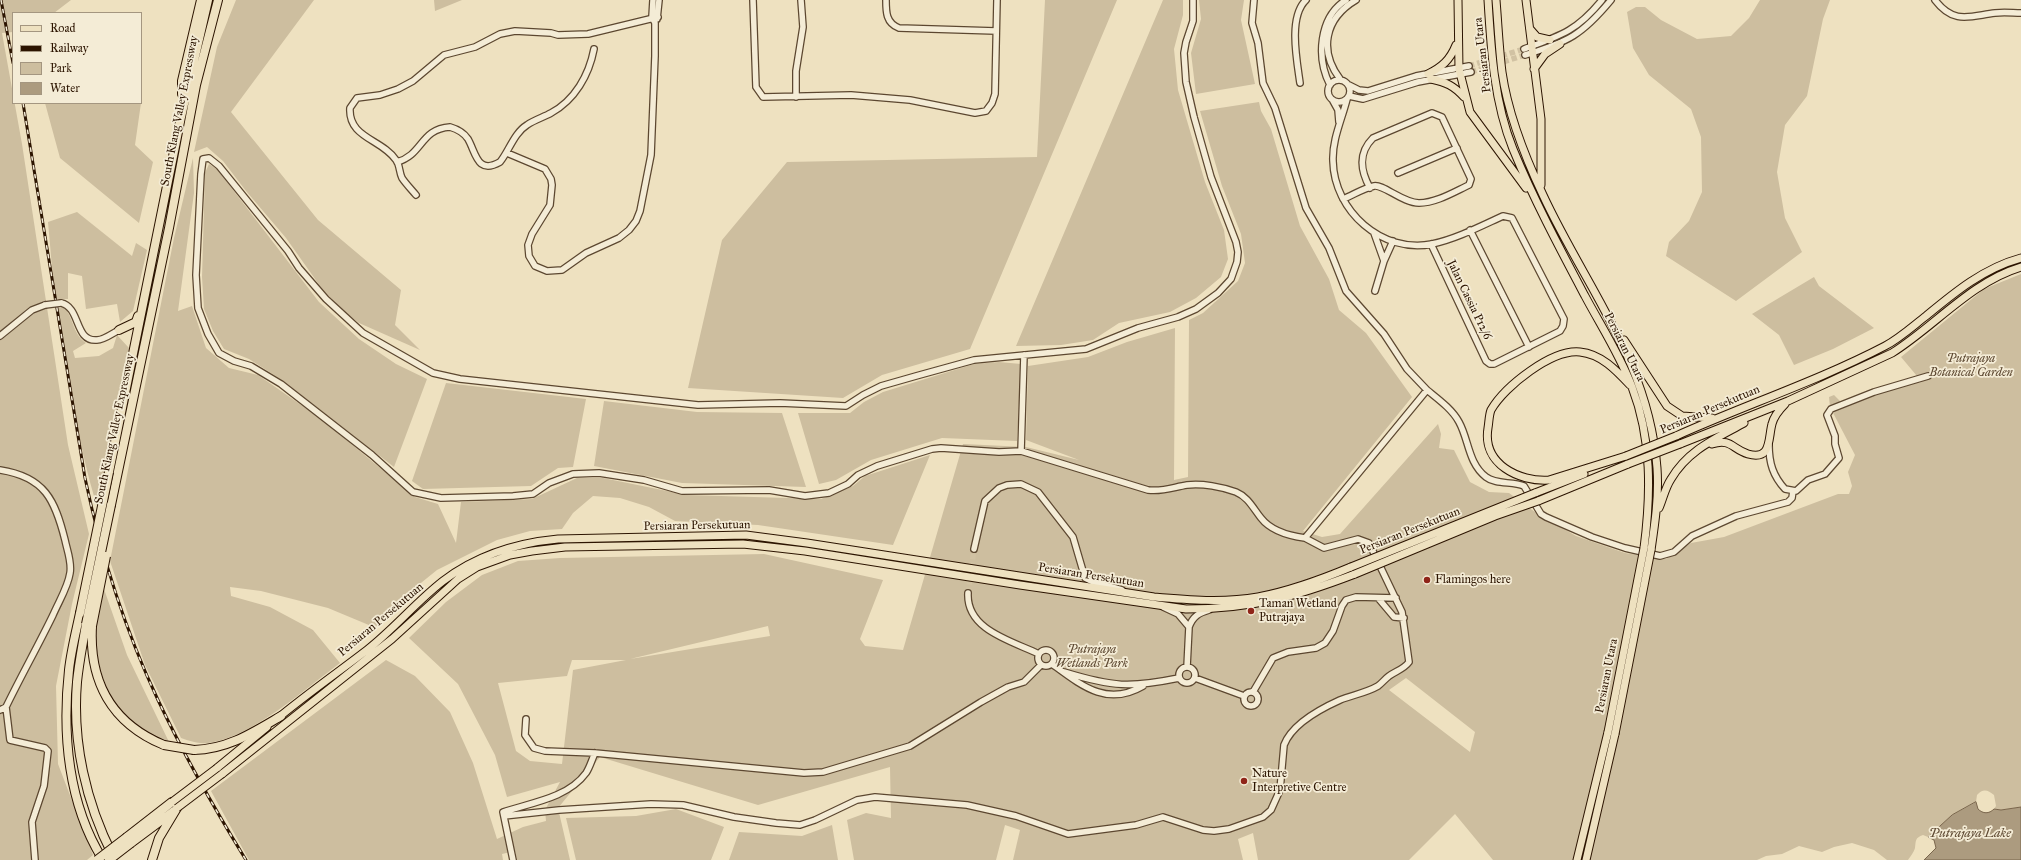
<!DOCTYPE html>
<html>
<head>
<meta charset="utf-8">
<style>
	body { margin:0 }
	#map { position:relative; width:2021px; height:860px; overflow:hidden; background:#eee1c0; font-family:"IM FELL Great Primer",serif }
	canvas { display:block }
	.legend { position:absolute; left:12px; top:12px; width:130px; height:92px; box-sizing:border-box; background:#f4ecd6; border:1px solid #a49680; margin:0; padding:5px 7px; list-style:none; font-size:12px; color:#2c1400 }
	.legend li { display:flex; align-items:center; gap:8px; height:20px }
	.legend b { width:20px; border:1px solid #a49680 }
</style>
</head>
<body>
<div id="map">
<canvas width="2021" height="860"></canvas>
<ul class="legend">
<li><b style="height:5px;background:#eee1c0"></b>Road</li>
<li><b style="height:5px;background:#2c1400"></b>Railway</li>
<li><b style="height:11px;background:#cdbe9f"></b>Park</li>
<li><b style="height:11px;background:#ac9b7f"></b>Water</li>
</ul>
</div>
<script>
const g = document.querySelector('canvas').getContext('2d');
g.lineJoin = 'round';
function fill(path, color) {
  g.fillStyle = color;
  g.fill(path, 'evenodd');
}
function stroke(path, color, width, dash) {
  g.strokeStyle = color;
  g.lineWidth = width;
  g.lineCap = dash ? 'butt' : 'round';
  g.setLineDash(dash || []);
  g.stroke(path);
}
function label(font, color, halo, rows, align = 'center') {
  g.font = font + ' "IM FELL Great Primer",serif';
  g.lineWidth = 3.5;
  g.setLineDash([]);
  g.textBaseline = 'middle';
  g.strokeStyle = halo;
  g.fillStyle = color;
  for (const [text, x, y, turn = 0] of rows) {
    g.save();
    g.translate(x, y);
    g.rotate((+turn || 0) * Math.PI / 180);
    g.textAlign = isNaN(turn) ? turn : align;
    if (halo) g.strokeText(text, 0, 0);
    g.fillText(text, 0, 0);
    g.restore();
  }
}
const green = new Path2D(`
	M0 0H71L54 13H13V32L2 33 22 144 68 445 89 534 72 604 56 686 58 764 93 855 87 860H0Z
	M236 0H314L231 112 318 220 401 290 395 325 420 350 359 323 340 308 320 286 286 238 246 191 223 161 207 147 194 152 217 47Z
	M434 0H462L435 11Z
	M1045 0H1117L970 349 882 375 843 398 688 388 722 240 787 162 1037 157Z
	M1163 0H1183V15L1174 49 1178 90 1205 182 1224 230 1228 259 1221 277 1196 298 1170 312 1119 323 1093 340 1061 345 1016 346Z
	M1199 0H1244L1241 20 1255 84 1196 94 1191 53 1201 19Z
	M1760 0H1830L1823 19 1807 96 1785 125 1777 172 1785 218 1802 252 1736 301 1666 256 1669 242 1689 221 1702 192 1701 137 1691 109 1649 75 1633 48 1627 12 1636 7H1645L1661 20 1697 39 1731 36 1749 18Z
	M1259 102 1261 111 1271 129 1300 226 1329 279 1339 310 1366 333 1412 397 1303 531 1322 537 1340 534 1438 424 1441 434 1439 448 1454 450 1470 482 1489 492 1509 493 1535 512 1576 536 1625 553 1666 559 1691 543 1724 537 1838 494H1849L1852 486 1848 472 1855 455 1830 407 1829 397 1834 395 1846 407 1896 386 1922 382 1901 357 1984 289 2021 274V807L2001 810 1994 809 1996 806 1994 795C1988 790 1983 788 1977 795L1976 802 1952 815 1928 837 1923 835C1915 838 1916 840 1915 848 1914 852 1910 857 1908 860H1887L1874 850 1852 843 1834 847 1822 852 1799 846 1782 854 1766 856 1757 860H1493L1455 814 1409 860H1258L1253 833 1238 839 1243 860H1013L1020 830 1005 825 996 860H854L847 820 866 813 891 818 890 767 758 805 600 757 558 808 570 860H517L515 851 502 854 503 860H249L211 791 386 660 415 676 450 712 473 763 497 839 523 827 546 821 545 810 560 782 507 797 495 755 458 684 409 638 446 602 482 575 518 561 560 558 764 554 883 580 860 639 865 646 903 650 963 444 1026 447 1079 460 1026 440 1028 366 1088 357 1127 342 1175 328 1174 480 1188 477 1189 320 1203 313 1238 281 1245 263 1241 234 1222 186 1200 111ZM768 626 770 636 630 659ZM572 660H626L573 670 562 764 530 761 516 751 498 683 567 676ZM1406 678 1475 732 1470 752 1389 690Z
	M45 103H141L135 145 153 162 139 223 60 158Z
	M193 158 194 193 178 311 192 306 206 348 229 368 258 375 320 418 415 497 438 504 456 543 461 502 532 499 577 478H603L687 495 821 499 853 486 865 476 930 455 893 545 758 525 675 521 649 507 620 498 593 496 573 513 562 529 530 531 497 540 437 570 411 591 376 628 328 608 261 591 230 587 231 596 270 607 313 630 340 663C305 689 251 738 208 743 198 744 190 741 181 738L145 665 110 561 174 238Z
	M209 164 217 169 319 302 359 339 396 364 427 379 394 467 282 380 249 359 224 349 213 331 204 309 202 277 205 173Z
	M77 212 132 256 136 243 147 250 133 311 120 322 117 304 86 309 82 276 68 273V299H57L54 290 48 222Z
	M1814 277 1819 286 1874 328 1833 349 1794 365 1779 335 1752 314Z
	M58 308H65C74 320 73 334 86 343L73 351 75 358 99 356 113 348 117 335 129 348 98 509C77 444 69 375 58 308Z
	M999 362 1021 364 1017 441 942 438 871 460 836 480 819 484 798 413H850L864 402 883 392 974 364Z
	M446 383 586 399 573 467 558 468 531 486 423 489 412 481Z
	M604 401 697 412 782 413 806 487 682 483 594 466Z
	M104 589 127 655 169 742C156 735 143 730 131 720 106 699 94 660 96 628 96 616 101 602 104 589Z
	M676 809 724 827 711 860H576L566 818 636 816Z
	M832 825 838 860H729L739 832 802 836Z`);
const water = new Path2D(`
	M1976 802 1978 809C1983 814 1989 814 1994 809L2001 810 2021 807V860H1924L1936 848 1934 840 1928 837 1952 815Z`);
const minorTunnel = new Path2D(`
	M1469 66 1524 49
	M1471 72 1525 55
	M968 593 974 549`);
const minor = new Path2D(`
	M753 0 756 87 763 97 851 95 910 100 975 113 986 111 992 103 995 94 997 0
	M886 0C886 12 886 23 899 28L996 31
	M1193 0V21L1186 42 1184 53 1186 82 1194 117 1211 177 1236 242 1238 252 1237 262 1231 279 1218 293 1196 309 1178 317 1138 328 1086 349 974 360 916 376 881 386 863 395 846 406 780 403 698 405 460 379 433 373 363 333 326 299 299 268 288 251 219 166 209 158 203 159 201 174 196 275 198 308 208 334 219 353 234 361 251 366 281 384 372 455 413 492 441 498 513 496 533 494 549 483 573 474 599 473 644 480 682 491 769 490 805 496 829 493 848 484 858 475 877 466 932 449 941 448 999 452 1021 451 1148 490C1163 492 1174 487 1187 485 1202 483 1222 487 1236 492 1248 497 1253 508 1261 518 1271 531 1290 536 1305 538
	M1254 0 1252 23 1258 43 1263 83 1275 108 1306 208 1329 248 1346 291 1384 334 1407 369 1427 390
	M1935 0C1954 25 1970 16 1995 13 2004 12 2013 13 2021 13
	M657 19 659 0
	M1524 49C1560 36 1577 31 1602 0
	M1525 55C1568 42 1582 35 1611 0
	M1340 79C1319 51 1324 19 1356 0
	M1328 91a11 11 0 1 1 22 0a11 11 0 1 1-22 0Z
	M1300 83C1297 61 1288 17 1306 0
	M1330 85C1316 58 1319 17 1346 0
	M1349 85 1359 90 1368 91 1416 76 1469 66
	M1349 96 1363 99 1418 82 1471 72
	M796 97V71L803 27 801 0
	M1347 99C1342 119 1332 140 1333 161 1334 211 1382 254 1432 244 1456 239 1481 226 1503 216L1512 218 1564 319 1563 326 1560 331 1494 364H1490L1486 361 1431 244
	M1333 101 1338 110 1339 122
	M507 153 545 169 551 179 552 185 550 205 532 234 528 245 529 256 535 266 547 271 562 270 586 253 619 238 629 230 636 221 640 211 651 155 655 56V23L652 17 653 0
	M397 162C423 155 420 129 450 127 457 129 464 133 468 139 476 153 477 175 500 162 509 151 514 133 527 125 534 120 544 117 551 113 575 100 589 75 594 49
	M1398 173 1457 148
	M416 195C411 189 406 184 402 178 399 172 400 165 396 160 382 139 348 138 350 108L357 98 380 95 398 89 413 81 444 55 475 47 500 34 515 31 551 33 558 35 588 34 658 17
	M1343 199C1353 195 1364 188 1374 186 1383 184 1403 203 1419 203 1436 203 1454 192 1469 185L1471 179 1442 117 1432 113 1373 138C1358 153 1360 170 1370 188
	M1470 230 1529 347
	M1374 233 1384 261
	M1375 291 1384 261 1393 241
	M61 303C81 307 74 342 97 340 104 340 113 333 119 330
	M0 336 32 310 45 305
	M1769 445C1769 463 1773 476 1785 489L1796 491 1808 480 1825 474 1839 458 1835 444V436L1827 415 1831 409 1874 392 1928 376
	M1021 451 1024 355
	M0 470C45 477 55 500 65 540 67 550 72 562 70 573 68 587 59 601 53 615 38 646 21 676 6 707L0 710
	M974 549 985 501 999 488 1007 485 1021 484 1038 492 1073 537 1085 578 1091 581 1122 590
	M968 593C966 630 1012 641 1039 654
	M1378 598 1394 617 1404 618
	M1163 607 1178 614 1189 627
	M1038 658a8 8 0 1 1 16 0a8 8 0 1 1-16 0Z
	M1052 664C1082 686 1107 707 1143 686
	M1179 675a8 8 0 1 1 16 0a8 8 0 1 1-16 0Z
	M1187 667 1189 627C1193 616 1199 613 1209 610
	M1064 672C1113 687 1130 688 1179 678
	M1195 678 1244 696
	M1253 692 1273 658 1288 652 1316 648 1325 643 1333 631 1342 606 1346 600 1356 597 1396 598
	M1244 699a7 7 0 1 1 14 0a7 7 0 1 1-14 0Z
	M6 707 10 740 45 748 48 751 44 786 32 822 35 860
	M526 719 525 735 534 748 545 751 595 753 804 773 823 772 910 746 981 702 1008 687 1024 682 1041 665
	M504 816 559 810 651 804 683 805 734 817 776 823 800 825 815 820 857 800 875 797 967 805 1016 816 1068 834 1136 825 1163 817 1203 830 1214 831 1229 829 1263 817 1271 810 1280 790 1284 745C1292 724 1320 709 1340 700 1352 695 1366 693 1378 686 1382 683 1385 679 1389 676 1396 671 1404 669 1409 662L1402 612 1369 543 1358 539 1324 548 1305 538 1427 390C1438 399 1452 409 1459 422 1469 440 1468 463 1486 477 1496 485 1512 481 1524 486L1541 514 1546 517 1592 537 1625 548 1660 556 1674 552 1692 536 1736 516 1788 502 1792 498 1793 491
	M513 860 503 812C530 803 568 798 586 773 590 767 592 759 595 753`);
const major = new Path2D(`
	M1458 0 1459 69 1470 112 1526 188
	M1488 0C1491 50 1494 102 1513 149 1534 200 1559 247 1585 296 1601 326 1620 355 1632 387 1652 439 1651 494 1644 548
	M1496 0C1498 24 1499 48 1502 72 1508 114 1525 157 1543 195 1586 288 1649 361 1657 468 1659 496 1655 523 1651 550
	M1526 0 1541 119V185
	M1530 29 1537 37 1550 40
	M1534 69 1545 54 1560 44
	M1428 74C1442 67 1450 60 1456 45
	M1431 79C1446 82 1454 86 1464 97
	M1624 340 1667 406 1682 416 1712 418
	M1676 436C1745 405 1818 381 1885 346 1900 338 1913 326 1926 316 1955 292 1984 268 2021 258
	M1680 444 1788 401 1892 353C1935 326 1971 282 2021 267
	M1712 444C1731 438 1732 449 1748 454 1772 461 1768 438 1772 424 1774 416 1779 410 1785 404
	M1626 456 1549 480C1519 482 1482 464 1488 428 1489 422 1489 415 1491 410 1505 386 1552 349 1580 352 1601 354 1616 370 1630 385
	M1535 493 1584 474
	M1538 501 1628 464
	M1659 508C1663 499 1665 488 1671 479 1688 450 1715 439 1744 423
	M278 718C307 694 337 673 367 650 394 629 416 602 443 581 477 555 516 543 558 539L746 535 807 543 1154 597C1188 600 1224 603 1258 597 1290 591 1320 580 1351 567
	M217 768 267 727
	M222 774 392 639 458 579 477 567 510 555 532 551 565 547 743 544 805 551 1020 585 1186 609C1252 609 1295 597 1355 574
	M1577 860 1608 732
	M1586 860 1615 734`);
const highway = new Path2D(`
	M182 94V81L201 0
	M119 330 136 322 138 316
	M109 472 181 117 208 0
	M111 505 169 228 196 85 218 0
	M80 613C76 632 71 651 69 670 62 734 68 804 103 860
	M86 624C83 643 79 662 77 682 72 742 86 803 113 856
	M92 626C89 681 111 723 164 745
	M194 750C228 749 252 733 281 716
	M127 837 172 802
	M131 843 174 811
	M152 860 159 838 177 808`);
const rail = new Path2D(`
	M1 0 13 63
	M23 103 85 478C101 554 125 630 158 700 184 755 214 808 246 860`);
const minorBridge = new Path2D(`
	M45 305 61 303`);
const majorBridge = new Path2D(`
	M1626 456 1676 436
	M1628 464 1680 444
	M1351 567 1535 493
	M1355 574 1495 516 1538 501
	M1608 732 1644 548
	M1615 734 1651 550
	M172 802 217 768
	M177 808 222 774`);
const highwayBridge = new Path2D(`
	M80 613 109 472
	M86 624 111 505
	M92 626 106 556
	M164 745 194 750
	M97 860 127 837
	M109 860 131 843`);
const markers = [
	[1427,580,4,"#8f2418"],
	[1251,611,4,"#8f2418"],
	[1244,781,4,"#8f2418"]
];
const streetNames = [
	["Persiaran Utara",1483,55,-97],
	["South Klang Valley Expressway",180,111,-79],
	["Jalan Cassia P12/6",1469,300,64],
	["Persiaran Utara",1624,347,63],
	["Persiaran Persekutuan",1710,410,-23],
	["South Klang Valley Expressway",115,429,-78],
	["Persiaran Persekutuan",697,526,-1],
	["Persiaran Persekutuan",1410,531,-22],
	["Persiaran Persekutuan",1091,576,9],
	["Persiaran Persekutuan",381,620,-40],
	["Persiaran Utara",1607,676,-79]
];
const parkNames = [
	["Putrajaya",1971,359],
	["Botanical Garden",1971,373],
	["Putrajaya",1092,650],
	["Wetlands Park",1092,664]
];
const poiNames = [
	["Flamingos here",1435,580],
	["Taman Wetland",1259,604],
	["Putrajaya",1259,618],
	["Nature",1252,774],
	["Interpretive Centre",1252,788]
];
const waterNames = [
	["Putrajaya Lake",1970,834]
];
fill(green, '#cdbe9f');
fill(water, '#ac9b7f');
stroke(water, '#79654c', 1);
stroke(minorTunnel, '#d1c2a3', 5.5, [5.5, 3]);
stroke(minor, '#5c4730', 8);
stroke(major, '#2c1400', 9);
stroke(highway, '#2c1400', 10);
stroke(minor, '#f4ecd6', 5.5);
stroke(major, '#eee1c0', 7);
stroke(highway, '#eee1c0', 8);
stroke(rail, '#2c1400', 3);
stroke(rail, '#f4ecd6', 1.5, [4.5]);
stroke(minorBridge, '#5c4730', 8, []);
stroke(majorBridge, '#2c1400', 9, []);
stroke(highwayBridge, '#2c1400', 10, []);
stroke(minorBridge, '#f4ecd6', 5.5);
stroke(majorBridge, '#eee1c0', 7);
stroke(highwayBridge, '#eee1c0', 8);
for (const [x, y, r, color] of markers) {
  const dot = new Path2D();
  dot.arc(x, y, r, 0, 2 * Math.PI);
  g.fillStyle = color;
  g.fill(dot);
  stroke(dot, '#f4ecd6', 1.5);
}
label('12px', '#2c1400', '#f4ecd6', streetNames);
label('italic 12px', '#5c4730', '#f4ecd6', parkNames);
label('12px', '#2c1400', '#f4ecd6', poiNames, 'left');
label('italic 13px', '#5f4a33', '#f4ecd6', waterNames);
</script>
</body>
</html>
